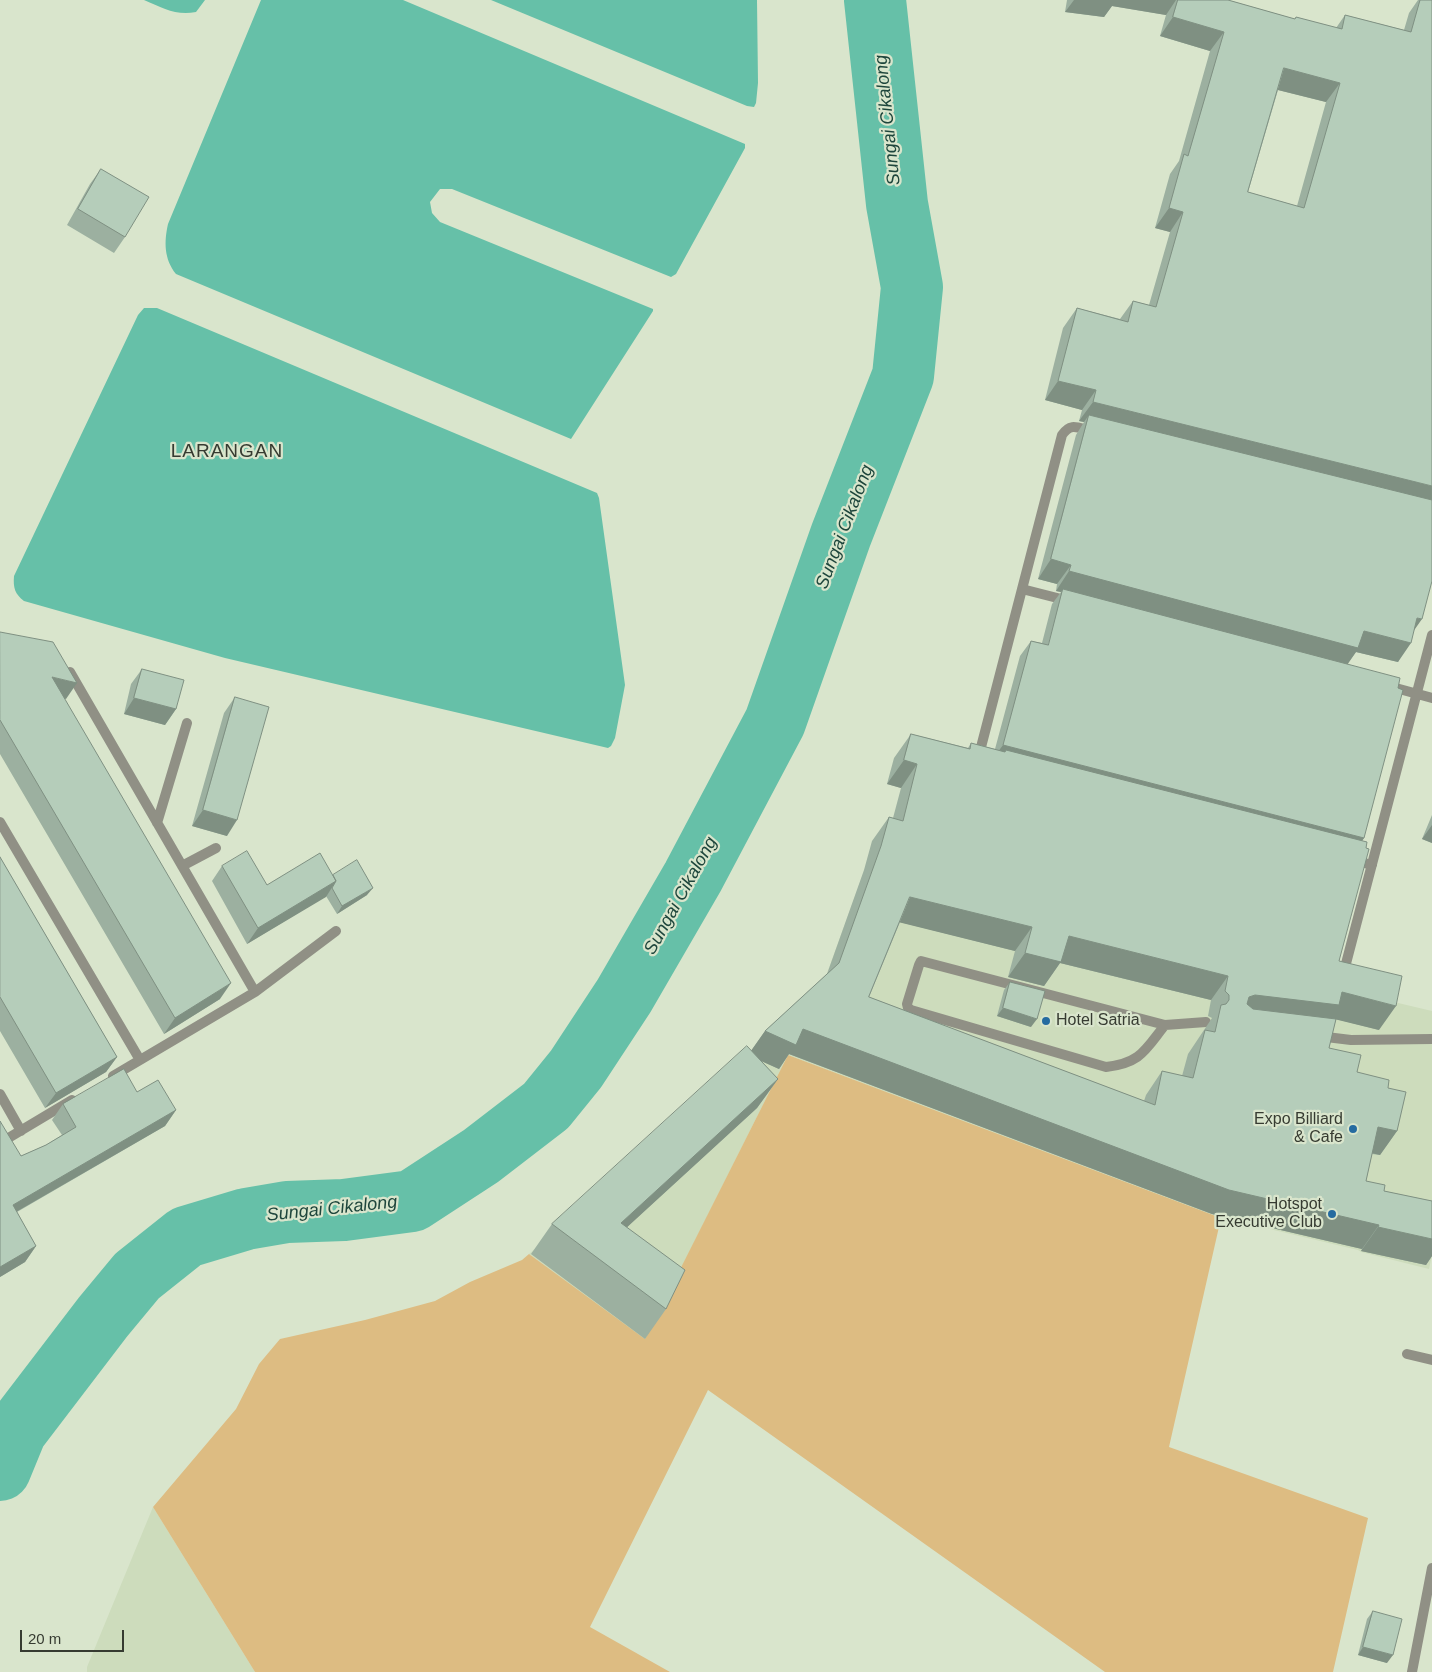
<!DOCTYPE html>
<html>
<head>
<meta charset="utf-8">
<style>
	body { margin:0 }
	#map { position:relative; width:1432px; height:1672px; overflow:hidden; background:#d9e5cc; font-family:Helvetica,sans-serif }
	canvas { display:block }
	.scale { position:absolute; left:20px; top:1630px; width:104px; height:22px; box-sizing:border-box; border:2px solid #363b31; border-top:0; padding-left:6px; font-size:15px; line-height:18px; white-space:nowrap; color:#363b31; -webkit-text-stroke:4px #d9e5cc; paint-order:stroke }
</style>
</head>
<body>
<div id="map">
<canvas width="1432" height="1672"></canvas>
<div class="scale">20 m</div>
</div>
<script>
const g = document.querySelector('canvas').getContext('2d');
g.lineJoin = 'round';
function fill(path, color) {
  g.fillStyle = color;
  g.fill(path, 'evenodd');
}
function stroke(path, color, width, dash) {
  g.strokeStyle = color;
  g.lineWidth = width;
  g.lineCap = dash ? 'butt' : 'round';
  g.setLineDash(dash || []);
  g.stroke(path);
}
function label(font, color, halo, rows, align = 'center') {
  g.font = font + ' Helvetica,sans-serif';
  g.lineWidth = 4.5;
  g.setLineDash([]);
  g.textBaseline = 'middle';
  g.strokeStyle = halo;
  g.fillStyle = color;
  for (const [text, x, y, turn = 0] of rows) {
    g.save();
    g.translate(x, y);
    g.rotate((+turn || 0) * Math.PI / 180);
    g.textAlign = isNaN(turn) ? turn : align;
    if (halo) g.strokeText(text, 0, 0);
    g.fillText(text, 0, 0);
    g.restore();
  }
}
const built = new Path2D(`
	M865 869 1322 985 1432 1011V1255L1429 1269 1361 1252 1358 1250 1215 1216 788 1055 645 1340 529 1254 822 987Z
	M153 1507 255 1672H87V1667Z`);
const green = new Path2D(`
	M788 1055 1221 1218 1169 1447 1368 1518 1333 1672H1105L708 1390 590 1627 670 1672H255L153 1507 236 1409 259 1364 280 1339 365 1320 435 1301 470 1282 522 1260 529 1254 645 1339Z`);
const water = new Path2D(`
	M144 0H205L196 12C176 16 163 8 144 0Z
	M261 0H403L745 144V148L676 274 671 277 452 189H440L430 202 432 213 440 222 653 309V311L571 439 176 274C164 259 164 242 168 224Z
	M491 0H757L758 83 756 103 754 107 747 106Z
	M144 308H157L597 493 599 498 625 685 615 738 611 746 608 748 225 658 24 601C15 594 13 588 14 576L138 315Z`);
const river = new Path2D(`
	M0 1470 16 1431 103 1317 137 1276 186 1237 246 1219 287 1212 344 1210 412 1201 481 1156 546 1106 576 1069 624 996 693 877 775 722 841 535 903 376 912 287 897 204 875 0`);
const service = new Path2D(`
	M1165 1025C1145 1050 1141 1063 1106 1067L911 1010 908 1008 907 1004 919 965 921 961 1165 1025 1206 1022
	M1318 1036 1351 1040 1432 1039
	M1407 1354 1432 1360`);
const minor = new Path2D(`
	M1022 589 1069 601
	M70 672 255 992
	M1392 687 1432 698
	M982 759 980 751 1062 435C1071 422 1078 428 1091 431
	M0 822 140 1060
	M157 823 187 723
	M1353 860 1372 865
	M182 866 216 848
	M1343 975 1432 635
	M113 1076 255 992 336 931
	M0 1094 21 1131
	M0 1143 72 1100`);
const tertiary = new Path2D(`
	M1412 1672 1432 1568`);
const wall = new Path2D(`
	M1067 0H1228L1295 19 1296 17 1336 28 1345 15 1404 30 1409 13 1418 0H1432L1414 631 1398 662 1356 652 1347 664 1364 838 1362 841 1339 961 1379 1030 1336 1019 1329 1048 1357 1072 1388 1088 1397 1131 1380 1155 1372 1154 1366 1181 1384 1191 1432 1201V1256L1426 1265 1361 1251 1362 1249 1212 1214 789 1054 779 1069 761 1061 778 1079 757 1108 627 1227 666 1309 645 1339 531 1254 552 1224 752 1050 765 1031 827 974 864 870 872 841 889 817 893 818 901 788 887 784 894 758 911 734 968 748 971 743 995 749 1020 656 1031 641 1042 643 1052 604 1061 592 1056 591 1057 584 1038 579 1076 435 1084 422 1079 421 1082 410 1045 400 1063 328 1077 308 1120 319 1133 301 1149 305 1170 232 1155 228 1170 174 1179 161 1210 51 1160 36 1166 15 1112 6 1104 17 1065 12ZM1278 90 1326 102 1297 206 1248 192ZM900 922 1015 951 1008 977 1044 986 1060 963 1211 1000 1208 1016 1212 1018 1188 1054 1182 1076 1162 1071 1146 1095 1144 1101 869 997Z
	M101 169 125 237 114 253 67 225 90 184Z
	M0 632 66 699 64 698 220 999 164 1034 0 754Z
	M142 669 176 709 165 725 124 714 131 684Z
	M235 697 227 836 192 826 224 713Z
	M1432 815V843L1422 839Z
	M0 857 117 1057 106 1072 45 1108 0 1031Z
	M222 866 267 885 333 875 367 895 337 914 326 896 247 944 212 881Z
	M1010 982 1031 1027 997 1016 1004 990Z
	M137 1092 176 1110 165 1126 17 1212 36 1246 25 1262 0 1277 21 1156 46 1145 62 1135 52 1120 63 1104Z
	M1373 1611 1387 1663 1358 1655 1367 1619Z`);
const shadedWall = new Path2D(`
	M1074 0H1176L1166 15 1112 6 1104 17 1065 12Z
	M1173 17 1224 32 1210 51 1160 36Z
	M1284 68 1340 83 1326 102 1270 88Z
	M1169 208 1183 212 1170 232 1155 228Z
	M1058 381 1096 390 1082 410 1045 400Z
	M1093 402 1432 486V509L1089 415 1084 422 1079 421Z
	M1051 559 1071 565 1057 584 1038 579Z
	M1069 571 1364 631 1411 643 1398 662 1356 652 1345 668 1063 589 1061 592 1056 591Z
	M1417 618 1422 619 1408 639Z
	M52 677 77 683 66 699 41 692Z
	M134 698 176 709 165 725 124 714Z
	M1003 745 1364 838 1354 853 1005 752 1006 750 997 762 992 760Z
	M904 760 917 764 901 788 887 784Z
	M203 810 237 820 227 836 192 826Z
	M1432 825V843L1422 839Z
	M336 881 326 897 247 944 258 928Z
	M373 888 367 895 337 914 342 906Z
	M910 897 1032 927 1015 951 894 921Z
	M1069 936 1228 976 1211 1000 1060 963 1044 986 1008 977 1025 953Z
	M231 983 220 999 164 1034 175 1018Z
	M1342 992 1396 1006 1379 1030 1330 1018 1322 1030 1232 1022 1249 997 1255 995Z
	M1003 1008 1037 1019 1031 1027 997 1016Z
	M803 1029 1379 1225 1362 1249 1212 1214 789 1054 779 1069 748 1055 765 1031Z
	M117 1057 106 1072 45 1108 56 1093Z
	M778 1079 757 1108 600 1252 621 1223Z
	M176 1110 165 1126 2 1220 13 1205Z
	M1378 1127 1397 1131 1380 1155 1362 1151Z
	M1378 1227 1432 1239V1256L1426 1265 1361 1251Z
	M36 1246 25 1262 0 1277V1267Z
	M1363 1647 1393 1655 1387 1663 1358 1655Z`);
const building = new Path2D(`
	M1178 0H1228L1295 19 1296 17 1342 29 1345 15 1411 32 1420 0H1432V486L1093 402 1096 390 1058 381 1077 308 1128 322 1133 301 1156 307 1183 212 1169 208 1184 154 1188 156 1224 32 1173 17ZM1284 68 1340 83 1304 208 1248 192Z
	M101 169 149 197 125 237 78 209Z
	M1089 415 1432 500V581L1422 619 1417 618 1411 643 1364 631 1358 648 1069 571 1071 565 1051 559Z
	M1063 589 1400 678 1398 688 1403 690 1364 838 1003 745 1031 641 1048 645Z
	M0 632 53 642 77 683 52 677 231 983 175 1018 0 720Z
	M142 669 184 680 176 709 134 698Z
	M235 697 269 707 237 820 203 810Z
	M911 734 970 749 971 743 1005 752 1006 750 1367 842 1366 848 1369 849 1339 961 1402 976 1396 1006 1342 992 1339 1005 1255 995 1249 997 1247 1004 1253 1009 1336 1019 1329 1048 1361 1055 1357 1072 1389 1080 1388 1088 1406 1092 1397 1131 1378 1127 1366 1181 1385 1185 1384 1191 1432 1201V1239L1378 1227 1379 1225 1229 1190 803 1029 796 1045 765 1031 839 963 881 846 889 817 903 821 917 764 904 760ZM910 897 1032 927 1025 953 1061 962 1069 936 1228 976 1225 991 1229 995V1000L1226 1004 1221 1005 1215 1032 1205 1030 1193 1078 1162 1071 1155 1105 869 997Z
	M247 851 267 885 320 853 336 881 258 928 222 866Z
	M0 857 117 1057 56 1093 0 997Z
	M357 860 373 888 342 906 332 888 336 881 333 875Z
	M1010 982 1045 991 1037 1019 1003 1008Z
	M747 1046 778 1079 621 1223 685 1270 666 1309 552 1224Z
	M124 1069 137 1092 158 1080 176 1110 13 1205 36 1246 0 1267V1121L21 1156 46 1145 76 1127 63 1104Z
	M1373 1611 1402 1619 1393 1655 1363 1647Z`);
const markers = [
	[1046,1021,5,"#256ba0"],
	[1353,1129,5,"#256ba0"],
	[1332,1214,5,"#256ba0"]
];
const poiNames = [
	["Hotel Satria",1056,1021,"left"],
	["Expo Billiard",1343,1120],
	["& Cafe",1343,1138],
	["Hotspot",1322,1205],
	["Executive Club",1322,1223]
];
const waterNames = [
	["Sungai Cikalong",888,120,-96],
	["Sungai Cikalong",845,527,-69],
	["Sungai Cikalong",681,896,-61],
	["Sungai Cikalong",332,1209,-6]
];
const quarterNames = [
	["LARANGAN",227,452]
];
fill(built, '#cddcbc');
fill(green, '#ddbc82');
fill(water, '#66c0a8');
stroke(river, '#66c0a8', 62);
stroke(service, '#909085', 10);
stroke(minor, '#909085', 10);
stroke(tertiary, '#909085', 10);
fill(wall, '#9cb0a0');
fill(shadedWall, '#7f9082');
fill(building, '#b5cdba');
stroke(building, '#7f9082', 1);
for (const [x, y, r, color] of markers) {
  const dot = new Path2D();
  dot.arc(x, y, r, 0, 2 * Math.PI);
  g.fillStyle = color;
  g.fill(dot);
  stroke(dot, '#d9e5cc', 2);
}
label('16px', '#363b31', '#d9e5cc', poiNames, 'right');
label('italic 18px', '#1e463c', '#d9e5cc', waterNames);
g.letterSpacing = '1px';
label('19px', '#363b31', '#d9e5cc', quarterNames);
g.letterSpacing = '0px';
</script>
</body>
</html>
